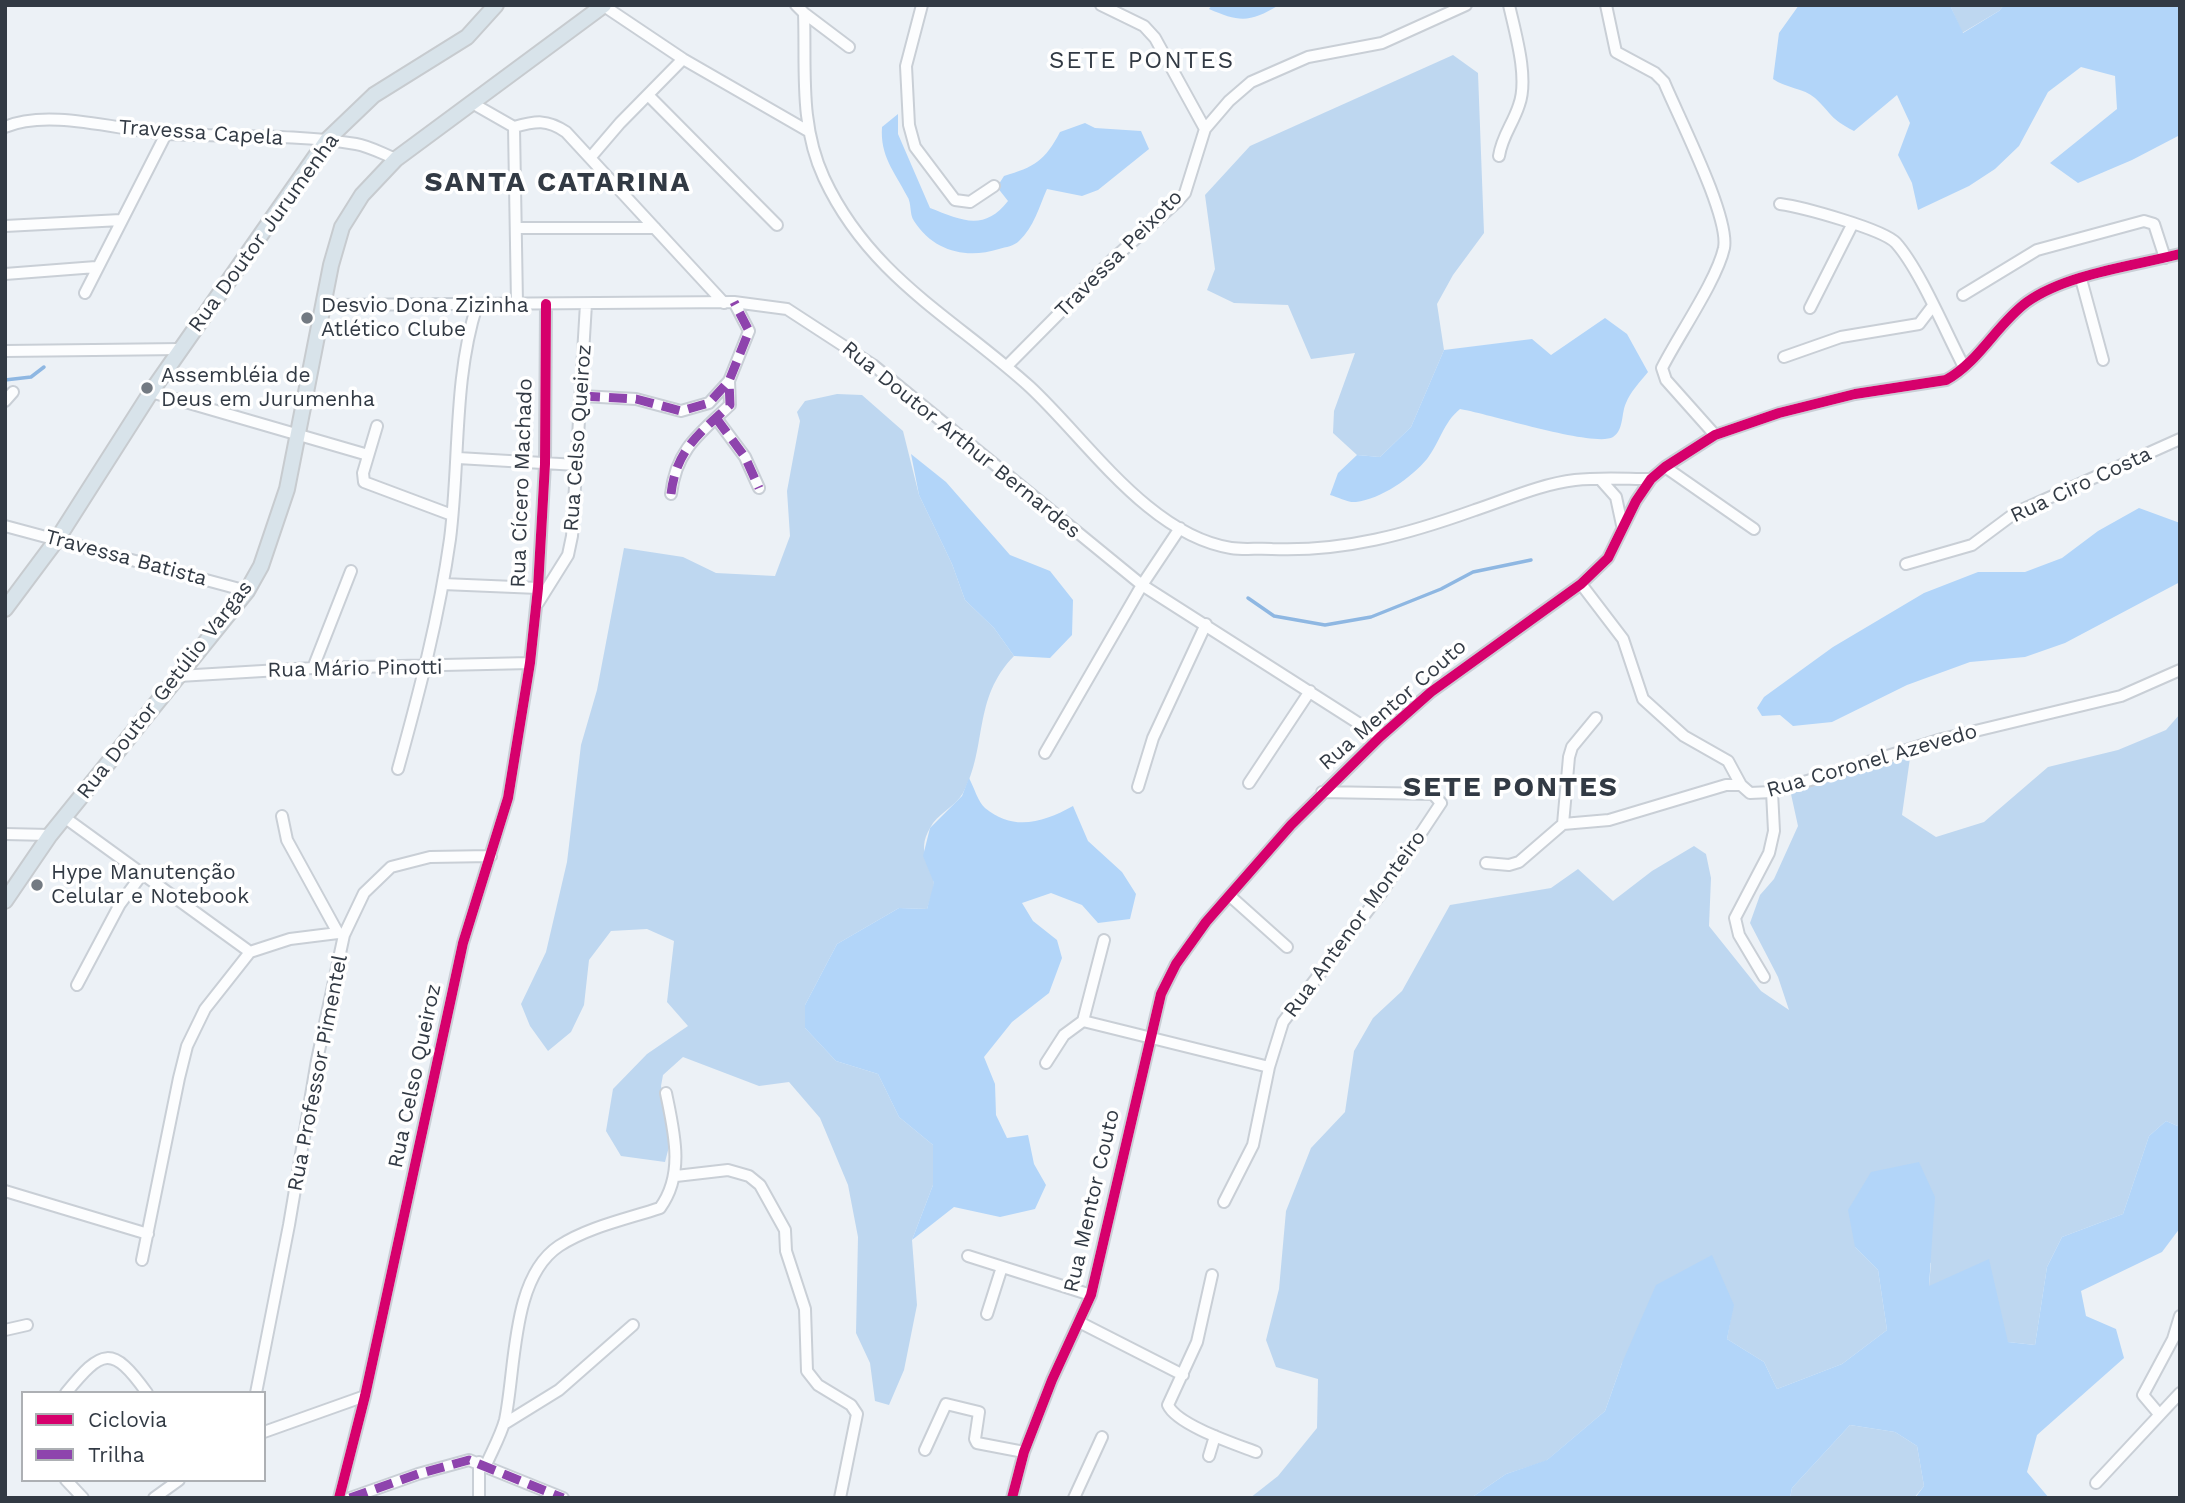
<!DOCTYPE html>
<html>
<head>
<meta charset="utf-8">
<style>
	body { margin:0 }
	#map { position:relative; width:2185px; height:1503px; overflow:hidden; background:#ecf1f6; font-family:"Work Sans",sans-serif }
	canvas { display:block }
	.frame { position:absolute; inset:0; border:7px solid #323a44; pointer-events:none }
	.legend { position:absolute; left:21px; top:1391px; width:245px; height:91px; box-sizing:border-box; background:#fff; border:2px solid #adb0b4; margin:0; padding:9px 12px; list-style:none; font-size:21px; color:#323a44 }
	.legend li { display:flex; align-items:center; gap:14px; height:35px }
	.legend b { width:35px; border:2px solid #adb0b4 }
</style>
</head>
<body>
<div id="map">
<canvas width="2185" height="1503"></canvas>
<div class="frame"></div>
<ul class="legend">
<li><b style="height:9px;background:#d6006c"></b>Ciclovia</li>
<li><b style="height:9px;background:#8e44ad"></b>Trilha</li>
</ul>
</div>
<script>
const g = document.querySelector('canvas').getContext('2d');
g.lineJoin = 'round';
function fill(path, color) {
  g.fillStyle = color;
  g.fill(path, 'evenodd');
}
function stroke(path, color, width, dash) {
  g.strokeStyle = color;
  g.lineWidth = width;
  g.lineCap = dash ? 'butt' : 'round';
  g.setLineDash(dash || []);
  g.stroke(path);
}
function label(font, color, halo, rows, align = 'center') {
  g.font = font + ' "Work Sans",sans-serif';
  g.lineWidth = 7;
  g.setLineDash([]);
  g.textBaseline = 'middle';
  g.strokeStyle = halo;
  g.fillStyle = color;
  for (const [text, x, y, turn = 0] of rows) {
    g.save();
    g.translate(x, y);
    g.rotate((+turn || 0) * Math.PI / 180);
    g.textAlign = isNaN(turn) ? turn : align;
    if (halo) g.strokeText(text, 0, 0);
    g.fillText(text, 0, 0);
    g.restore();
  }
}
const green = new Path2D(`
	M1950 5H2004L1999 11 1962 33Z
	M1453 55 1478 73 1484 233 1453 275 1437 304 1444 350 1411 427 1380 457 1357 455 1333 433 1334 411 1355 353 1311 359 1288 305 1234 303 1207 290 1215 269 1205 195 1250 146Z
	M837 394 862 395 903 431 919 495 952 564 965 600 994 628 1014 656C972 699 988 747 963 793 955 807 937 814 930 828 915 854 933 864 934 884 934 891 929 902 927 909L899 908 837 944 805 1005V1028L836 1061 878 1074 899 1117 933 1145V1185L912 1240 917 1305 904 1370 889 1405 875 1401 870 1363 856 1333 858 1237 848 1185 820 1118 789 1082 759 1086 683 1057 663 1075 661 1086 672 1135 665 1162 621 1156 606 1131 613 1089 647 1054 688 1026 667 1002 674 941 647 929 611 931 589 960 584 1005 571 1032 548 1051 530 1026 521 1004 546 952 567 862 581 745 597 690 624 548 683 557 716 573 775 576 790 536 787 491 800 421 797 412 805 401Z
	M2180 714V1127L2166 1121 2149 1136 2123 1214 2062 1237 2047 1267 2035 1345 2008 1342 1929 1286 1931 1263 1855 1247 1878 1270 1887 1330 1842 1364 1777 1389 1764 1362 1727 1339 1733 1305 1622 1363 1605 1411 1546 1461 1506 1474 1471 1498H1250L1278 1476 1317 1428 1318 1379 1276 1367 1266 1340 1279 1289 1286 1211 1311 1148 1345 1112 1354 1051 1373 1018 1402 991 1450 905 1551 888 1578 869 1613 901 1652 871 1694 846 1706 854 1711 878 1709 926 1761 991 1789 1010 1778 977 1750 923 1760 895 1774 879 1798 826 1789 785 1910 758 1902 815 1936 837 1984 822 2048 767 2118 750 2166 730Z
	M1850 1425 1895 1432 1917 1446 1924 1486 1914 1498H1790L1792 1488Z`);
const forest = new Path2D(`
	M1212 5H1279C1250 23 1239 22 1209 9Z
	M1799 5H1950L1963 33 1999 11 2004 5H2180V135L2132 160 2078 183 2050 163 2117 109 2115 76 2081 67 2048 92 2019 146 1995 169 1969 186 1918 210 1912 183 1898 155 1910 123 1897 95 1854 131C1829 118 1833 115 1815 98 1804 88 1785 88 1773 79L1779 33Z
	M898 114V134L930 208C961 220 984 232 1008 201L997 187 1004 176C1034 167 1045 161 1060 132L1085 123 1095 128 1141 131 1149 149 1098 190 1082 196 1047 189C1039 207 1034 227 1019 241 1014 246 1006 247 999 249 967 259 934 252 914 221 909 214 912 203 907 196 894 171 880 156 882 127Z
	M1605 318 1627 334 1648 372C1640 382 1630 392 1626 403 1621 414 1624 430 1613 437 1595 448 1486 413 1460 409 1443 423 1440 442 1427 459 1411 478 1381 499 1356 502 1348 503 1338 497 1330 495L1338 473 1357 455 1380 457 1411 427 1444 350 1532 339 1551 355Z
	M911 454 946 482 1010 555 1050 571 1073 600 1072 635 1050 658 1014 656 994 628 965 600 952 564 919 495Z
	M2139 508 2180 523V582L2065 643 2025 657 1970 662 1907 685 1832 722 1793 726 1780 715 1762 716 1757 708 1764 697 1833 647 1924 593 1978 572H2025L2062 558 2098 531Z
	M969 778C974 787 978 802 985 808 1014 832 1044 822 1073 806L1088 841 1122 872 1136 894 1130 919 1098 923 1082 905 1051 893 1022 903 1033 921 1057 940 1062 958 1049 993 1012 1022 984 1057 995 1084 996 1115 1007 1138 1028 1135 1034 1164 1046 1185 1035 1209 1000 1217 954 1207 912 1240 933 1185V1145L899 1117 878 1074 836 1061 805 1028V1005L837 944 899 908 927 909 934 883 923 856 930 828 962 796Z
	M2166 1121 2180 1127V1228L2162 1252 2081 1291 2086 1316 2116 1329 2124 1358 2037 1435 2027 1472 2049 1498H1915L1924 1486 1917 1446 1895 1432 1850 1425 1792 1488 1790 1498H1471L1506 1474 1547 1460 1605 1411 1622 1363 1656 1285 1712 1255 1734 1305 1727 1339 1764 1362 1777 1389 1842 1364 1887 1330 1878 1270 1855 1247 1848 1210 1871 1172 1919 1162 1935 1197 1929 1286 1989 1259 2008 1342 2035 1345 2047 1267 2062 1237 2123 1214 2149 1136Z`);
const stream = new Path2D(`
	M5 380 31 377 44 367
	M1248 598 1274 616 1325 625 1371 617 1441 589 1473 572 1531 560`);
const minor = new Path2D(`
	M796 5 804 13C806 70 799 124 824 178 870 277 954 318 1030 387 1087 440 1149 535 1231 548 1244 550 1258 548 1272 549 1344 552 1408 534 1475 510 1508 499 1541 484 1575 480 1600 477 1626 479 1651 479
	M922 5 906 66 909 125 915 147 955 200 970 202 994 186
	M1101 5 1144 26 1155 38 1205 129
	M1606 5 1616 52 1655 73 1664 82C1678 116 1730 217 1724 248 1717 280 1678 336 1662 368L1666 380 1715 435
	M604 6 683 59 808 131
	M804 13 849 47
	M649 96 777 225
	M472 103 514 127 517 303
	M5 127C50 108 120 131 169 134 231 137 295 134 356 144 369 146 383 154 396 159
	M514 127C536 121 547 119 566 132L724 303
	M1499 156C1502 136 1513 124 1519 105 1529 78 1515 32 1509 5
	M590 158 620 123 683 59
	M1780 204C1802 207 1883 229 1896 243 1920 270 1946 333 1964 367
	M5 226 121 220
	M517 228H655
	M5 274 96 267
	M2081 279 2103 360
	M85 293 166 134
	M1963 295 2037 250 2144 221 2154 224 2165 258
	M323 305 734 302 787 309 873 365 1142 585 1380 737
	M1810 308 1852 225
	M5 351 182 349
	M1784 357 1841 337 1919 324 1932 307
	M1007 366 1113 259 1178 201 1185 193 1205 129 1229 101 1251 82 1308 57 1382 43 1466 5
	M151 392 368 455
	M582 396 636 399 681 411 709 403 729 381 749 331 734 302
	M5 401 13 392
	M716 418 745 457 759 488
	M377 426 363 473 364 482 452 515
	M458 458 577 465
	M1665 467 1754 529
	M1600 479 1616 497 1622 525
	M671 494C676 450 699 434 730 405L729 381
	M5 526 247 591
	M1906 564 1972 545 2015 513 2180 439
	M443 584 538 588
	M1581 584 1623 639 1643 699 1684 736 1728 761 1741 785 1750 793 1772 792 1942 739 2121 696 2180 670
	M538 603 568 555 572 536 586 304
	M313 668 351 571
	M179 676 313 668 530 663
	M1045 753 1142 585 1180 528
	M398 769C419 693 439 617 450 539 460 461 453 380 477 305
	M1249 783 1310 691
	M1138 787 1153 738 1206 624
	M282 816 287 840 338 933
	M64 817 250 952
	M1563 824 1569 757 1572 747 1596 718
	M5 834 50 835
	M1486 863 1509 865 1519 862 1563 824 1609 820 1726 785H1741
	M1230 896 1287 947
	M1764 977 1739 935 1735 918 1769 853 1774 831 1772 792
	M77 985 120 904 143 873
	M1083 1021 1269 1067
	M1046 1063 1064 1035 1083 1021 1104 940
	M676 1176 728 1170 749 1176 760 1185 785 1230 786 1251 805 1309 807 1371 818 1385 851 1405 857 1414 840 1498
	M5 1191 148 1234
	M1224 1202 1253 1145 1269 1067 1283 1022 1382 892 1441 803 1433 794 1322 792
	M968 1256 1091 1295
	M142 1260 179 1078 187 1046 205 1009 250 952 290 939 338 933 344 935
	M1212 1275 1197 1342 1168 1405C1177 1425 1235 1444 1256 1452
	M987 1314 1002 1267
	M1079 1322 1183 1375
	M5 1330 27 1325
	M66 1393C102 1349 112 1344 147 1393
	M256 1393 289 1225 317 1060 344 935 364 893 391 867 430 857 491 856
	M2159 1414 2143 1395 2173 1339 2180 1316
	M504 1424 559 1390 633 1325
	M264 1432 365 1396
	M925 1450 946 1404 979 1412 975 1439 977 1443 1024 1452
	M1209 1456 1215 1436
	M479 1462V1498
	M486 1465C492 1451 501 1435 505 1420 516 1368 511 1278 559 1246 588 1227 627 1219 660 1208 685 1174 674 1132 666 1093
	M66 1480 83 1498
	M2096 1483 2180 1393
	M154 1498 179 1480
	M339 1498 365 1396 463 943 508 798 530 663 538 588 545 464 546 304
	M350 1498 418 1474 469 1460 563 1498
	M1012 1498 1024 1452 1052 1380 1091 1295 1161 994 1176 964 1206 922 1291 825 1380 737 1431 692 1581 584 1608 558 1636 501 1651 479 1665 467 1715 435 1779 413 1855 394 1946 380C1979 362 1997 324 2027 302 2066 274 2133 266 2180 254
	M1074 1498 1102 1437`);
const major = new Path2D(`
	M5 609 58 538 151 392 327 140 374 95 467 37 496 5
	M5 901 50 835 247 591 261 566 287 489 331 265 342 227 362 195 396 159 604 5`);
const quiet = new Path2D(`
	M582 396 636 399 681 411 709 403 729 381 749 331 734 302
	M716 418 745 457 759 488
	M671 494C676 450 699 434 730 405L729 381
	M350 1498 418 1474 469 1460 563 1498`);
const cycleway = new Path2D(`
	M339 1498 365 1396 463 943 508 798 530 663 538 588 545 464 546 304
	M1012 1498 1024 1452 1052 1380 1091 1295 1161 994 1176 964 1206 922 1291 825 1380 737 1431 692 1581 584 1608 558 1636 501 1651 479 1665 467 1715 435 1779 413 1855 394 1946 380C1979 362 1997 324 2027 302 2066 274 2133 266 2180 254`);
const markers = [
	[307,318,7,"#737a82"],
	[147,388,7,"#737a82"],
	[37,885,7,"#737a82"]
];
const streetNames = [
	["Travessa Capela",201,133,4],
	["Rua Doutor Jurumenha",264,233,-54],
	["Travessa Peixoto",1119,254,-45],
	["Rua Celso Queiroz",578,438,-86],
	["Rua Doutor Arthur Bernardes",961,440,39],
	["Rua Cícero Machado",522,483,-88],
	["Rua Ciro Costa",2081,485,-25],
	["Travessa Batista",126,558,15],
	["Rua Mário Pinotti",355,669,-1],
	["Rua Doutor Getúlio Vargas",165,690,-52],
	["Rua Mentor Couto",1393,705,-41],
	["Rua Coronel Azevedo",1872,761,-16],
	["Rua Antenor Monteiro",1355,924,-54],
	["Rua Professor Pimentel",318,1073,-79],
	["Rua Celso Queiroz",415,1076,-78],
	["Rua Mentor Couto",1092,1201,-77]
];
const poiNames = [
	["Desvio Dona Zizinha",321,306],
	["Atlético Clube",321,330],
	["Assembléia de",161,376],
	["Deus em Jurumenha",161,400],
	["Hype Manutenção",51,873],
	["Celular e Notebook",51,897]
];
const quarterNames = [
	["SETE PONTES",1142,61]
];
const districtNames = [
	["SANTA CATARINA",558,183],
	["SETE PONTES",1511,788]
];
fill(green, '#bed7f0');
fill(forest, '#b2d5f9');
stroke(stream, '#8eb7e2', 3.5);
stroke(minor, '#c9cfd6', 14);
stroke(major, '#c7cbcf', 18);
stroke(minor, '#fcfdfe', 10);
stroke(major, '#d8e3ea', 14);
stroke(quiet, '#8e44ad', 9, [18, 9]);
stroke(cycleway, '#d6006c', 10);
for (const [x, y, r, color] of markers) {
  const dot = new Path2D();
  dot.arc(x, y, r, 0, 2 * Math.PI);
  g.fillStyle = color;
  g.fill(dot);
  stroke(dot, '#fff', 2.5);
}
label('21px', '#323a44', '#fff', streetNames);
label('21px', '#323a44', '#fff', poiNames, 'left');
g.letterSpacing = '2px';
label('24px', '#323a44', '#fff', quarterNames);
g.letterSpacing = '0px';
g.letterSpacing = '2px';
label('bold 28px', '#323a44', '#fff', districtNames);
g.letterSpacing = '0px';
</script>
</body>
</html>
